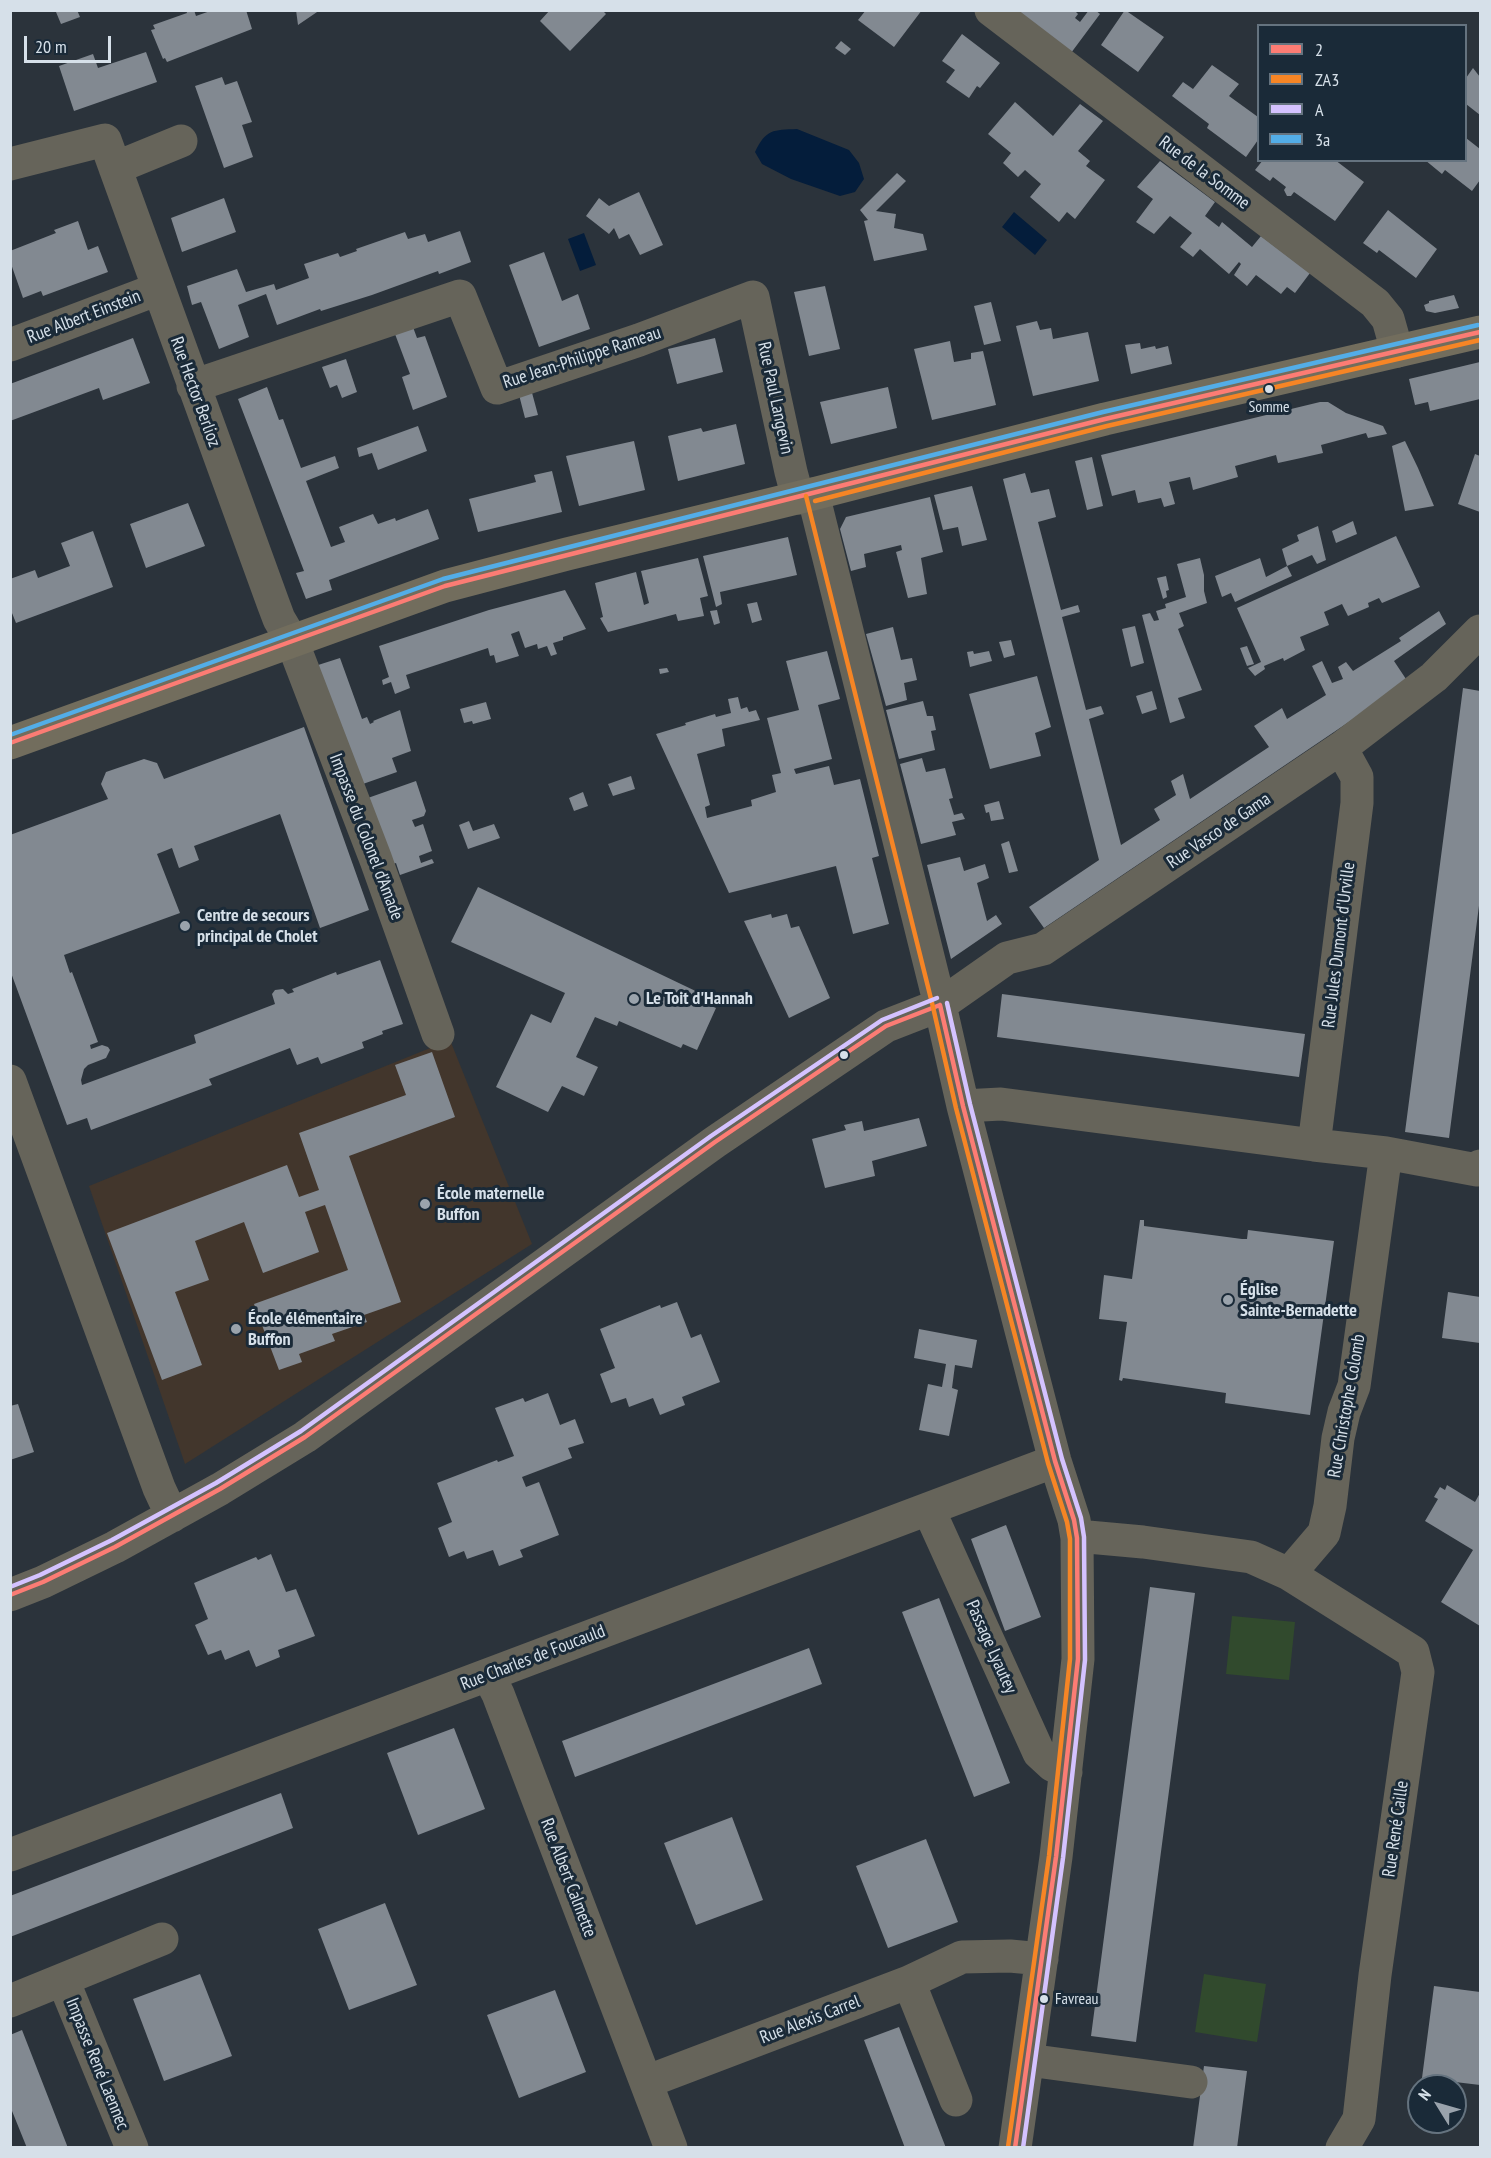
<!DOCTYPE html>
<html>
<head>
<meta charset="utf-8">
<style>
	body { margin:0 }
	#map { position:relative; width:1491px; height:2158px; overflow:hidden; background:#2b333b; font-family:"PT Sans Narrow",sans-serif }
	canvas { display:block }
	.frame { position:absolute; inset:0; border:12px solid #d6e0e9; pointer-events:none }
	.legend { position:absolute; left:1257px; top:24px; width:210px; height:138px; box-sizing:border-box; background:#1a2a38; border:2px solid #65737f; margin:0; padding:8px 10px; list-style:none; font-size:18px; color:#d6e0e9 }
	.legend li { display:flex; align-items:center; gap:12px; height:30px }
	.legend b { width:30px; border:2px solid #65737f }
	.north { position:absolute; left:1407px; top:2074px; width:60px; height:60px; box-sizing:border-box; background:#1a2a38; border:2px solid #65737f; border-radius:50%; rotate:307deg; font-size:16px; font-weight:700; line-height:24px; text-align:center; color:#d6e0e9 }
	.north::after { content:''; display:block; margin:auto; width:21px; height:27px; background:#9aa3ac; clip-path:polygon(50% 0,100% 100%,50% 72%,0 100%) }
	.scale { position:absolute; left:24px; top:36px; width:87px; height:27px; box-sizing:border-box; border:3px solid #d6e0e9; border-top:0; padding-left:8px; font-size:18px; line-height:21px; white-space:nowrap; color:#d6e0e9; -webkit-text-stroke:4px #1a2a38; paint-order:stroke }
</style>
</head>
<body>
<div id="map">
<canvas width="1491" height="2158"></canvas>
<div class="frame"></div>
<ul class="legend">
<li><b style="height:8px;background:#fc7c74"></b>2</li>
<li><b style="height:8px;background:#f68525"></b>ZA3</li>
<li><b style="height:8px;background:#d4c2ff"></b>A</li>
<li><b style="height:8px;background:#53ade7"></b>3a</li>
</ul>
<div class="north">N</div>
<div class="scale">20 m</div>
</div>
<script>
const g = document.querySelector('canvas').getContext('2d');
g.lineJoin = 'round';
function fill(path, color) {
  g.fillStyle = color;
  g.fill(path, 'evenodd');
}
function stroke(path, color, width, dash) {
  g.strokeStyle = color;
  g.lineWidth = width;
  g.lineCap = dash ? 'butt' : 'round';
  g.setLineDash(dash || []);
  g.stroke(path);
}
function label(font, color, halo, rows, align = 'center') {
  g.font = font + ' "PT Sans Narrow",sans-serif';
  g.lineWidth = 6;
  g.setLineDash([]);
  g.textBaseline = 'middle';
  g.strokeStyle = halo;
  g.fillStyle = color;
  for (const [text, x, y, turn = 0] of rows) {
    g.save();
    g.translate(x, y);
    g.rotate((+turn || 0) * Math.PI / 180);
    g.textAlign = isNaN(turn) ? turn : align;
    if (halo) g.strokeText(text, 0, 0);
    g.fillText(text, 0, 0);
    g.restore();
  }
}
const education = new Path2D(`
	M450 1040 532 1244 185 1464 89 1186Z`);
const green = new Path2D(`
	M1232 1616 1295 1622 1289 1680 1226 1674Z
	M1204 1974 1266 1984 1257 2042 1195 2032Z`);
const water = new Path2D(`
	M797 129 849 150 859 163 864 179 855 192 840 196 791 179 762 164 755 152C766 129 773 130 797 129Z
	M1014 212 1047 240 1035 255 1002 227Z
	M584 233 596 265 580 271 568 239Z`);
const building = new Path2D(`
	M61 10H77L80 17 61 24 56 12Z
	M186 10H194L196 16 213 10H246L252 29 167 62 165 58 163 59 151 30 155 29 153 25 187 13Z
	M296 10H320L298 25Z
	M550 10H602L606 14 570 51 540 21Z
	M866 10H922L894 47 858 20Z
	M1015 10H1074L1078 14 1075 18 1080 22 1089 10H1095L1100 14 1071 53Z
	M1125 10 1164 37 1138 72 1101 45Z
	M962 34 1000 63 980 88 977 86 969 98 946 82 955 70 942 61Z
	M841 41 851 49 845 55 835 48Z
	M146 52 157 82 74 111 59 66 93 54 98 68Z
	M1212 65 1239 84 1229 96 1258 117V140L1246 157 1207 128 1209 124 1172 96 1183 82 1193 89Z
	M1473 68 1480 77V115L1466 104V78Z
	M222 77 225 85 237 81 252 122 242 125 253 157 224 168 195 86Z
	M1015 102 1053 136 1080 104 1103 121 1078 151 1090 161 1086 166 1105 180 1075 219 1067 212 1059 222 1030 197 1041 184 1025 170 1018 177 1003 163 1011 153 988 134Z
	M1466 138 1480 149V180L1472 191 1445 170 1442 174 1425 160H1466Z
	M1263 160H1335L1364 182 1335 221 1294 192 1291 196H1287L1284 190 1286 187 1273 177 1270 181 1255 170Z
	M1160 161 1215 202 1205 216 1219 227 1222 222 1252 247 1261 236 1310 273 1295 293 1287 287 1281 294 1256 275 1247 286 1234 275 1241 264 1239 262 1229 274 1200 249 1193 257 1180 247 1192 233 1170 216 1154 234 1136 222 1153 199 1137 187Z
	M897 173 906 181 876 211 896 214 894 228 923 234 927 250 874 261 864 221 868 220 860 210Z
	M639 192 663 245 640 255 629 234 619 239 614 228 609 234 586 216 599 198 609 206Z
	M224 198 236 232 182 252 171 218Z
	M1388 210 1437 249 1416 278 1379 250 1377 253 1363 243Z
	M78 221 88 250 98 246 108 272 43 296 41 291 23 298 10 261V251L56 233 54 230Z
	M460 231 471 262 439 274 438 271 372 295 321 311 320 309 277 325 266 294 238 305 249 337 219 349 201 302 192 305 187 286 237 269 246 292 274 284 276 290 309 278 304 264 338 253 340 257 357 251 356 249 405 232 408 239 425 234 428 242Z
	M544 252 562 301 578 294 590 329 539 347 509 265Z
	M825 286 840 349 809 356 794 292Z
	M1454 295 1459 308 1435 313 1426 311 1424 305 1429 303V301Z
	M991 302 1001 341 984 345 974 306Z
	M410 319 417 338 425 336 447 397 413 410 402 377 410 374 392 326Z
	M1037 321 1040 330 1051 328 1053 339 1088 332 1099 381 1033 396 1016 326Z
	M133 338 150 383 103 400 99 388 10 421V384Z
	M715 338 723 372 677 384 668 349Z
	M950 341 954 362 971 359V353L983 351 996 405 932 420 914 349Z
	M1140 343 1141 349 1155 346 1156 349 1168 346 1172 364 1131 374 1125 345Z
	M346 359 357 392 342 398 337 385 330 388 322 367Z
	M1480 362V399L1430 411 1428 402 1415 405 1409 379Z
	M267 387 279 420 283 419 301 468 335 456 339 468 306 481 331 547 345 542 339 527 373 514 378 524 395 518 396 521 428 509 439 539 329 580 332 590 306 599 296 573 304 571 238 399Z
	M888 387 897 428 831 444 820 402Z
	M531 389 538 415 525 418 518 391Z
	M1320 402H1328L1346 413 1383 426 1387 434 1368 438 1366 433 1321 445 1323 453 1301 458 1278 463 1276 455 1235 466 1238 477 1193 490 1190 477 1169 482 1175 504 1164 507 1161 498 1138 503 1135 490 1112 496 1101 455Z
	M736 424 745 464 678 481 668 436 701 428 703 432Z
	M418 426 427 451 378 470 372 453 359 457 357 448Z
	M634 441 645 490 579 506 566 456Z
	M1405 441 1418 468 1434 506 1405 511 1392 446Z
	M1475 454 1480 456V512L1458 504Z
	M1092 457 1103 506 1087 510 1075 461Z
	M552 471 562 512 478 532 469 499 536 482 534 475Z
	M1025 473 1031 493 1049 489 1056 517 1038 522 1061 610 1078 605 1080 612 1062 617 1086 710 1101 706 1104 714 1089 719 1121 845 1160 820 1154 809 1176 795 1171 781 1183 774 1190 799 1269 747 1254 726 1282 708 1287 719 1326 695 1312 666 1322 661 1332 683 1343 679 1338 667 1346 662 1353 671 1401 641 1399 638 1439 611 1446 624 1394 661 1408 682 1044 928 1029 907 1099 860 1003 479Z
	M972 486 987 540 962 546 958 527 943 530 934 495Z
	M930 497 943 552 921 558 927 594 908 598 896 552 902 550 901 545 864 554 866 567 851 571 840 529 846 517Z
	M188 503 205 546 146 568 130 524Z
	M1353 521 1357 534 1336 543 1332 531Z
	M1318 526 1326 560 1317 564 1312 555 1287 566 1282 549 1299 541 1297 535Z
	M93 531 113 587 16 623 10 608V579L35 570 38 578 70 566 61 543Z
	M1396 536 1420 587 1382 603 1379 598 1368 603 1369 607 1348 616 1342 604 1324 612 1329 625 1300 637 1305 650 1284 661 1283 658 1264 666 1265 669 1255 676 1248 668 1261 662 1237 608Z
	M788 537 797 575 720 592 722 604 716 607 703 556Z
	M698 558 708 596 700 598 704 616 678 621 676 614 608 632 600 618 603 617 595 583 636 572 644 605 649 603 641 571Z
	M1200 558 1204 575V591L1207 603 1179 613 1184 626 1178 629 1202 690 1178 698 1185 718 1170 723 1142 615 1150 613 1154 621 1159 620 1156 611 1166 608 1165 604 1186 597 1177 564Z
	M1260 558 1266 577 1287 566 1292 576 1235 602 1231 593 1222 597 1215 576Z
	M1166 576 1169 590 1166 591 1167 597 1163 599 1157 578Z
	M565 590 586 629 563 637V640L553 643 557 654 551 656 547 646 538 649 537 644 525 648 519 631 511 634 519 656 496 663 494 655 490 656 488 648 406 675 410 688 395 694 391 682 383 685 382 680 389 677 379 646 489 610Z
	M757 602 762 620 752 623 747 604Z
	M717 610 720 623 714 625 710 611Z
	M1135 626 1144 663 1131 667 1122 629Z
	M893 627 901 660 912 658 917 680 904 683 907 700 886 706 866 634Z
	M1011 640 1015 655 1004 658 999 642Z
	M1247 646 1254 664 1247 666 1240 648Z
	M827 651 840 699 818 705 832 759 794 769 796 774 829 766 834 785 860 779 879 856 872 858 889 924 853 934 836 866 729 893 656 734 686 725 685 723 715 714 716 717 731 713 728 699 738 697 741 709 747 707 749 712 756 710 760 720 722 729 725 746 697 754 710 805 705 807 707 818 752 806 751 800 776 792 772 775 781 773 767 718 799 710 786 661Z
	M973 651 974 654 989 651 992 661 970 667 967 652Z
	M340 658 362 719 367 717 370 724 374 722 373 721 400 710 411 751 392 758 397 772 360 785 315 666Z
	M667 668 669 672 660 674 659 669Z
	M1037 676 1051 727 1035 733 1041 756 990 769 969 694Z
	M1463 688 1480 691V898L1449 1138 1405 1132Z
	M1152 691 1157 709 1142 714 1136 696Z
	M923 701 927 716H933L936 730 931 731 935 750 899 759 886 710Z
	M486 702 491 719 473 724 472 721 464 723 460 709Z
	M304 727 369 910 320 928 280 814 194 846 199 860 179 868 172 848 157 854 180 913 64 955 70 973 72 972 98 1042 90 1045 91 1049 102 1045 108 1047 110 1050 106 1058 88 1065 84 1069 81 1080 82 1085 196 1043 194 1035 275 1004 272 994 275 990 283 989 288 994 294 992 292 989 336 972 337 975 380 960 403 1024 382 1031 383 1034 362 1042 364 1048 321 1064 318 1057 297 1065 290 1048 209 1079 212 1085 91 1130 87 1118 67 1125 10 970V835L108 799 101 784 106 772 144 759 157 763 164 779Z
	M922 758 926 772 945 768 953 798 949 799 954 815 962 813 965 819 952 822 956 835 921 844 900 764Z
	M631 776 635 789 613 796 608 784Z
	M416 781 426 811 424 816 412 820 415 827 423 824 432 851 419 856 421 863 432 859 434 863 400 875 396 863 390 865 365 799Z
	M583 792 588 806 574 811 569 798Z
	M999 801 1004 819 991 821 989 812 986 813 984 805Z
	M469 821 473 831 494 824 500 838 468 849 459 825Z
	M1009 841 1018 871 1009 873 1001 844Z
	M960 857 964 871 985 864 989 878 977 883 987 921 996 915 1002 924 951 959 927 865Z
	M478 887 706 996 704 1003 716 1008 697 1050 683 1044 681 1048 619 1021 617 1026 595 1017 576 1057 598 1067 584 1096 562 1086 548 1112 496 1087 531 1014 551 1023 565 993 451 942Z
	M771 914 772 918 787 914 791 928 799 926 830 998 789 1018 744 921Z
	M1002 994 1305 1034 1299 1077 997 1037Z
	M432 1052 455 1117 349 1156 401 1302 364 1315 367 1322 332 1334 335 1341 299 1354 302 1362 279 1370 254 1304 348 1270 325 1205 305 1212 319 1252 263 1273 244 1222 195 1241 209 1280 175 1292 202 1365 162 1380 107 1233 287 1165 299 1197 319 1190 299 1133 406 1095 395 1065Z
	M919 1118 927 1146 872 1161 875 1176 825 1188 812 1139 846 1130 844 1125 862 1121 864 1131Z
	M1140 1220H1144V1226L1242 1239H1247L1248 1230 1334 1241 1310 1415 1225 1403 1226 1393 1123 1378 1122 1381 1119 1380 1127 1322 1099 1319 1104 1275 1132 1279Z
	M1448 1292 1480 1297V1343L1442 1338Z
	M677 1302 691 1338 701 1334 720 1382 682 1397 685 1405 660 1415 653 1398 629 1407 626 1398 611 1403 600 1374 615 1368 600 1329 660 1305 661 1308Z
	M919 1329 977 1340 972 1368 955 1365 952 1388 958 1390 949 1436 919 1430 928 1384 942 1387 946 1364 914 1358Z
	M548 1393 560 1425 575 1419 584 1443 568 1448 572 1458 522 1477 526 1487 539 1482 559 1535 520 1550 523 1557 499 1566 493 1550 467 1559 464 1551 449 1557 438 1528 452 1522 437 1483 497 1460 498 1462 514 1456 495 1408 523 1398 525 1402Z
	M18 1404 34 1452 10 1460V1406Z
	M1447 1485 1475 1502 1480 1493V1626L1441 1602 1473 1550 1425 1521 1438 1499 1434 1497 1440 1487 1445 1490Z
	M1006 1525 1041 1617 1005 1631 971 1539Z
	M271 1554 286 1592 296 1589 315 1636 278 1650 280 1657 256 1667 249 1650 225 1660 221 1650 208 1655 195 1625 208 1619 194 1583 256 1557 258 1560Z
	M1150 1587 1195 1593 1136 2042 1091 2036Z
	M939 1598 1010 1783 974 1797 902 1612Z
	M809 1648 822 1684 575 1777 562 1741Z
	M454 1728 485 1809 418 1835 387 1753Z
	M281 1793 293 1828 10 1937V1896Z
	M732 1817 763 1900 696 1925 664 1843Z
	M926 1839 958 1922 888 1948 856 1866Z
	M385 1903 417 1985 349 2010 318 1929Z
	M200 1974 232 2056 164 2081 133 1999Z
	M1434 1986 1480 1992V2085L1422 2078Z
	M555 1990 586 2072 519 2098 487 2015Z
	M899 2027 912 2061 946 2148H905L864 2040Z
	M22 2030 68 2148H27L10 2106V2035Z
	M1204 2066 1247 2071 1237 2148H1193Z`);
const minor = new Path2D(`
	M991 10 1375 303 1388 319 1397 351
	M10 164 105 140 273 603 279 619 292 641 376 860 438 1034
	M115 168 181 141
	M10 345 158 289
	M193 386 460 296 497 388 639 340 753 297 791 472 798 498
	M813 494 940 1005 963 1106 1055 1461 1074 1520 1077 1538 1078 1659 1056 1857 1015 2148
	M10 1081 159 1488 172 1516
	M963 1106 1001 1104 1314 1145 1357 803V777L1341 748
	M1314 1145 1386 1153 1477 1170 1480 1166
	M929 1510 1039 1753 1052 1765 1066 1772
	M1077 1538 1088 1537 1143 1542 1251 1557 1289 1574 1324 1533 1330 1506 1338 1438 1344 1412 1354 1386 1386 1153
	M1289 1574 1413 1652 1418 1672 1375 1975 1359 2119 1342 2148
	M10 1595 43 1582 115 1547 220 1489 305 1437 715 1142 886 1026 940 1005 1007 958 1043 949 1341 748 1434 677 1480 631
	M488 1675 498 1694 671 2148
	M10 1855 1055 1461
	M63 1980 132 2148
	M909 1982 956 2100
	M10 2001 162 1939
	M1028 2060 1191 2082
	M646 2082 909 1982 962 1957 1010 1956 1042 1959`);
const major = new Path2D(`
	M10 743 445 586 567 554 813 494 1105 419 1480 332`);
const bus1 = new Path2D(`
	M10 743 445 586 1105 419 1480 332
	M940 1005 963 1106 1055 1461 1074 1520 1077 1538 1078 1659 1056 1857 1015 2148
	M10 1595 43 1582 115 1547 220 1489 305 1437 715 1142 886 1026 940 1005`);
const bus2 = new Path2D(`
	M806 496 933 1007 956 1108 1048 1463 1067 1522 1070 1539V1659L1049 1856 1008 2147
	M815 501 1107 426 1480 340`);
const bus3 = new Path2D(`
	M947 1003 970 1104 1062 1459 1081 1518 1084 1537 1085 1660 1063 1858 1023 2148
	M10 1587 40 1575 112 1540 216 1483 301 1431 711 1136 882 1020 937 998`);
const bus4 = new Path2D(`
	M10 735 443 579 1103 412 1478 325`);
const markers = [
	[1269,389,5,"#d6e0e9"],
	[185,926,6,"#9aa3ac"],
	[634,999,6,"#9aa3ac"],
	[844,1055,5,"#d6e0e9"],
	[425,1204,6,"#9aa3ac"],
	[1228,1300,6,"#9aa3ac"],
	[236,1329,6,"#9aa3ac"],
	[1044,1999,5,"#d6e0e9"]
];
const busNames = [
	["Somme",1269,407],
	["Favreau",1055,1999,"left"]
];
const streetNames = [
	["Rue de la Somme",1204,173,37],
	["Rue Albert Einstein",84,317,-21],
	["Rue Jean-Philippe Rameau",582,358,-18],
	["Rue Hector Berlioz",195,392,70],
	["Rue Paul Langevin",775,398,78],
	["Rue Vasco de Gama",1219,831,-34],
	["Impasse du Colonel d’Amade",366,837,69],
	["Rue Jules Dumont d'Urville",1339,945,-83],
	["Rue Christophe Colomb",1347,1406,-80],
	["Passage Lyautey",991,1647,66],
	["Rue Charles de Foucauld",533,1658,-21],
	["Rue René Caille",1396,1829,-82],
	["Rue Albert Calmette",568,1878,69],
	["Rue Alexis Carrel",810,2020,-21],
	["Impasse René Laennec",97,2064,68]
];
const poiNames = [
	["Centre de secours",197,916],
	["principal de Cholet",197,937],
	["Le Toit d'Hannah",646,999],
	["École maternelle",437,1194],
	["Buffon",437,1215],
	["Église",1240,1290],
	["Sainte-Bernadette",1240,1311],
	["École élémentaire",248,1319],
	["Buffon",248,1340]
];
fill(education, '#42362c');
fill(green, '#314a2d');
fill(water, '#041d3b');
fill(building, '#828991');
stroke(minor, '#66645a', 33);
stroke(major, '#726d5d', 33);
stroke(bus1, '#fc7c74', 4.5);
stroke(bus2, '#f68525', 4.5);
stroke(bus3, '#d4c2ff', 4.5);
stroke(bus4, '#53ade7', 4.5);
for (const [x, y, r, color] of markers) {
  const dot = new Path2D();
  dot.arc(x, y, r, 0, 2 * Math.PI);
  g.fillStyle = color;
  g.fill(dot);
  stroke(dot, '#1a2a38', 2);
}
label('16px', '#d6e0e9', '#1a2a38', busNames);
label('18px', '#d6e0e9', '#1a2a38', streetNames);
label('bold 18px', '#d6e0e9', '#1a2a38', poiNames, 'left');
</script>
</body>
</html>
